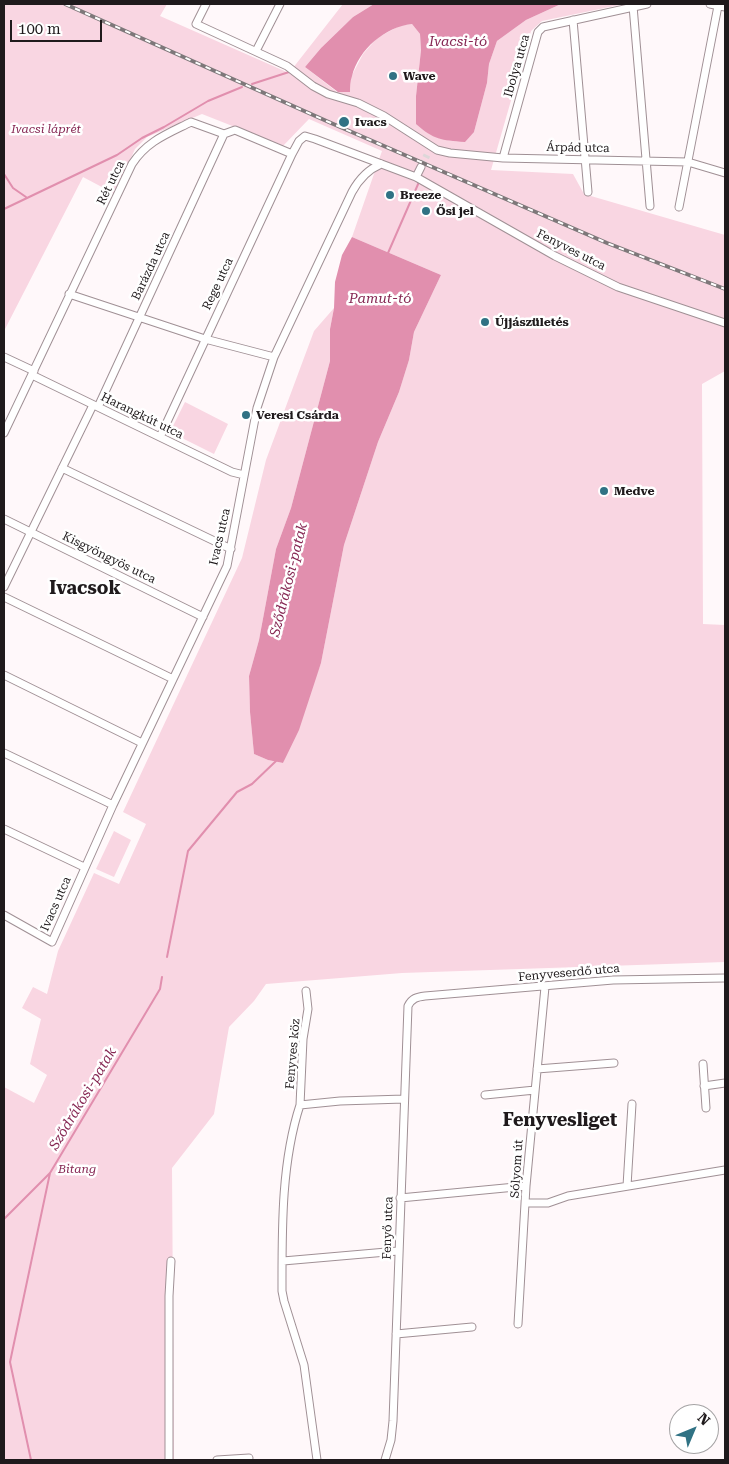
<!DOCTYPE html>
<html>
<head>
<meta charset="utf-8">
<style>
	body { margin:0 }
	#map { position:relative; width:729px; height:1464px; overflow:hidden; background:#fff8fa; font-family:"Roboto Serif",serif }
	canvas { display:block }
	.frame { position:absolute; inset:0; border:5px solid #1f1a1c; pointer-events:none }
	.north { position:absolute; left:669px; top:1404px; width:50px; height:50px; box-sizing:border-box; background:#fff; border:1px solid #a5a3a4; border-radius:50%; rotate:45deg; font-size:14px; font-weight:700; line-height:20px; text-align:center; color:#1f1a1c }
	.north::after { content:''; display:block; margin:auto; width:18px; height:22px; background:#307284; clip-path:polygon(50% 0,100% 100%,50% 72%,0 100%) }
	.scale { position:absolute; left:10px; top:20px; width:92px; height:22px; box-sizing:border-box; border:2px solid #1f1a1c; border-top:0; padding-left:6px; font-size:15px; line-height:18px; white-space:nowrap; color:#1f1a1c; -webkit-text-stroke:4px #fff; paint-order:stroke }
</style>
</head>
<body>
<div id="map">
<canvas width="729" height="1464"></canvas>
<div class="frame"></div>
<div class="north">N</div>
<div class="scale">100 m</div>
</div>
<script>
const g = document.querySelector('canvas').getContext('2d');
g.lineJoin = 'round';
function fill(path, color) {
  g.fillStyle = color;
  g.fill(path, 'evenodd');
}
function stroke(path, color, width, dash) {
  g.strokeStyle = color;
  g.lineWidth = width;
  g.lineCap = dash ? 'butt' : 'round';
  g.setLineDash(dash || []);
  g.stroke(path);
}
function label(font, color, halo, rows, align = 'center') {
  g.font = font + ' "Roboto Serif",serif';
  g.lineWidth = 5;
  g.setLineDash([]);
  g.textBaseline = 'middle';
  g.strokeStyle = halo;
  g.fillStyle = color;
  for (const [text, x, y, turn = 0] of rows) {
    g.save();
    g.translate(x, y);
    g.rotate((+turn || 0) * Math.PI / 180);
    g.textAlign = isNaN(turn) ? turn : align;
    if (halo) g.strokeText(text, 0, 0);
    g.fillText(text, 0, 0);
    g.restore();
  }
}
const green = new Path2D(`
	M4 4H167L160 16 289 73 343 4H374L353 17 321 48 305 67 337 92 352 75 363 54 377 38 399 26 412 24 420 34 421 50 416 96 474 132 487 83 489 64 497 41 526 20 561 4H624L542 21 531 31 491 170 573 174 584 194 725 235V371L702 384 703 624 725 625V962L402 973 266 984 254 1001 229 1027 214 1114 172 1168 174 1460H4V1087L34 1103 47 1075 30 1064 41 1019 22 1008 33 987 47 994 58 951 94 873 119 884 146 824 123 812 242 558 266 460 314 331 334 308 330 329V361L291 508 276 549 259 640 249 676 250 712 254 754 268 760 283 763 321 663 344 545 378 442 399 392 409 360 414 332 441 275 352 237 382 151 309 119 283 146 202 114 147 137 135 149 115 194 83 177 4 331Z
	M185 402 228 424 214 454 170 432Z
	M114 831 131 840 114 877 96 869Z`);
const water = new Path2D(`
	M374 4H561L526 20 497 41 489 64 487 83 474 132 465 142C441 140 434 140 416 124V96L421 50 420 34 412 24C385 27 359 49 352 76 350 81 350 87 350 92H338L305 67 321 48 353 17Z
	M352 237 441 275 414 332 409 360 399 392 378 442 344 545 321 663 299 730 283 763 268 760 254 754 250 712 249 676 259 640 276 549 291 508 330 361V329L334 308 335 282 342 255Z`);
const stream = new Path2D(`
	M252 84 289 72
	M4 174 13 188 26 197
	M4 209 117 155 142 138 164 127 208 101 242 87
	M388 253 419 182
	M167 957 188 851 237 792 252 784 276 761
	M4 1219 50 1173 160 989 162 977
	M31 1460 10 1362 50 1173`);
const minorTunnel = new Path2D(`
	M421 167 427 155`);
const minor = new Path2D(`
	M206 4 196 24 287 66 313 86 328 94 358 103 384 116 437 150 450 153 503 158 688 162 725 173
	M710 4 725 7
	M633 6 650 206
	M573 20 588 192
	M256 51 280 4
	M503 158 538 32 543 27 647 4
	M416 177 421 167
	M679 207 718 6
	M69 294 205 339 274 357
	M4 357 34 371
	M32 375 232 472 244 475
	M98 407 224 134
	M4 433 132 164C147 141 167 134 191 122L224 134 235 130 292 154
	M160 437 292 154 299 141 305 136 315 139 416 177 555 256 618 287 725 323
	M62 468 231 549
	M4 519 203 617
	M4 587 93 405
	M4 597 173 679
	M4 675 142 743
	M4 753 113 805
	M4 829 84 867
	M4 915 52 942 113 805 227 566 257 408 274 357 352 192C359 179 367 170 381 164
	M306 991 308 1009 303 1039 300 1105 340 1101 404 1099
	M703 1064 706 1108
	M537 1069 614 1063
	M704 1086 725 1083
	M485 1095 535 1090
	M300 1105C281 1163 282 1231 282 1291L284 1301 304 1365 317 1460
	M627 1186 632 1104
	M400 1198 526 1186
	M526 1203H548L568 1196 725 1170
	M283 1261 398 1251
	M518 1324 526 1186 545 987
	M396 1334 472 1327
	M169 1460V1296L171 1261
	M217 1460 249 1458
	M385 1460 391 1440 393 1421 408 1006C412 998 417 997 425 996L613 980 725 978`);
const rail = new Path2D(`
	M65 4 331 123 607 243 725 289`);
const markers = [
	[393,76,5,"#307284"],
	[344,122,6,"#307284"],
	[390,195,5,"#307284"],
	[426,211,5,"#307284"],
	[485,322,5,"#307284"],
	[246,415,5,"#307284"],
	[604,491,5,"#307284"]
];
const streetNames = [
	["Ibolya utca",517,66,-74],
	["Árpád utca",578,148,1],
	["Rét utca",111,183,-64],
	["Fenyves utca",571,250,27],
	["Barázda utca",151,266,-65],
	["Rege utca",218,284,-65],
	["Harangkút utca",142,416,26],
	["Ivacs utca",220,537,-77],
	["Kisgyöngyös utca",109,558,26],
	["Ivacs utca",56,904,-66],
	["Fenyveserdő utca",569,973,-5],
	["Fenyves köz",293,1054,-85],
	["Sólyom út",517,1169,-86],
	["Fenyő utca",388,1228,-88]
];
const poiNames = [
	["Wave",403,76],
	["Ivacs",355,122],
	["Breeze",400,195],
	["Ősi jel",436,211],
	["Újjászületés",495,322],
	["Veresi Csárda",256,415],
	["Medve",614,491]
];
const parkNames = [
	["Ivacsi láprét",46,129],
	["Bitang",77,1169]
];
const waterNames = [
	["Ivacsi-tó",458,42],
	["Pamut-tó",380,299],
	["Sződrákosi-patak",289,580,-76],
	["Sződrákosi-patak",83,1099,-59]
];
const districtNames = [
	["Ivacsok",85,589],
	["Fenyvesliget",560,1121]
];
fill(green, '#f9d6e2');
fill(water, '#e18fae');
stroke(stream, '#e18fae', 2);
stroke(minorTunnel, '#ddd7d9', 7, [7, 3.5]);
stroke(minor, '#a09095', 9);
stroke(minor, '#fff', 7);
stroke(rail, '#7e787a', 4);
stroke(rail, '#fff', 2, [5.5]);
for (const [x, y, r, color] of markers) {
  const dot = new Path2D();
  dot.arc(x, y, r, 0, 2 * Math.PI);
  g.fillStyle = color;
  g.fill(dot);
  stroke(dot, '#fff', 2);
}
label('12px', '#1f1a1c', '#fff', streetNames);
label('bold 12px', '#1f1a1c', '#fff', poiNames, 'left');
label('italic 12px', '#862653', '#fff', parkNames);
label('italic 14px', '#862753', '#fff', waterNames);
label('bold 18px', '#1f1a1c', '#fff', districtNames);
</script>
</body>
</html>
